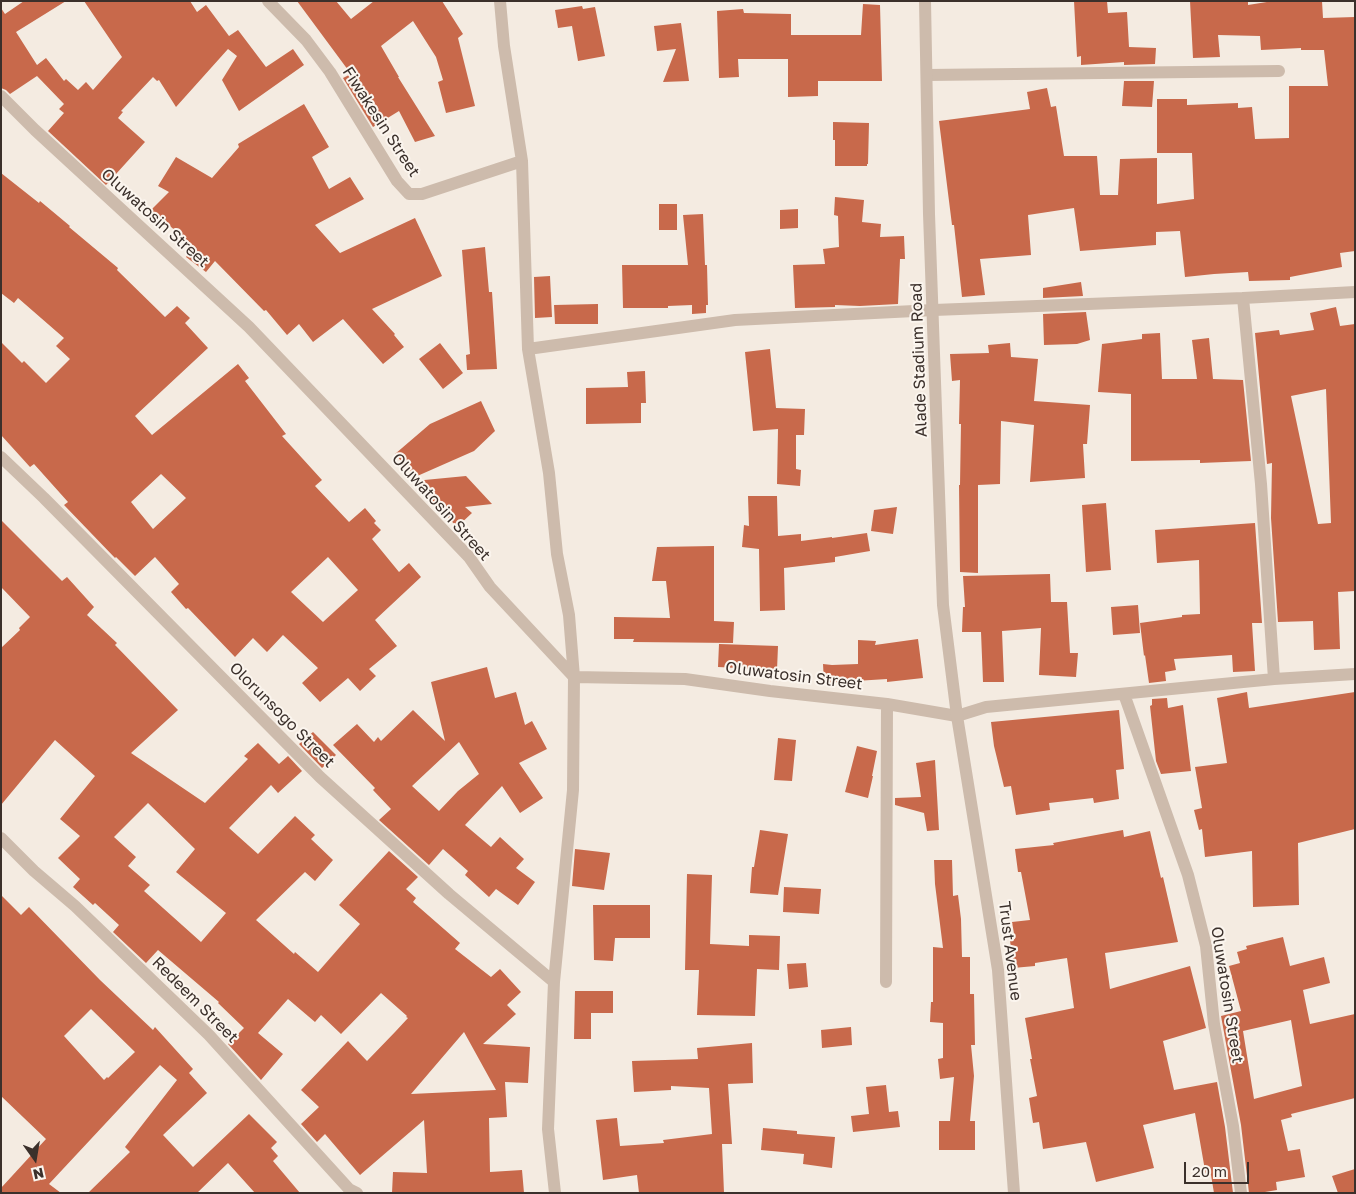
<!DOCTYPE html>
<html>
<head>
<meta charset="utf-8">
<style>
	body { margin:0 }
	#map { position:relative; width:1356px; height:1194px; overflow:hidden; background:#f4ebe1; font-family:"Golos Text",sans-serif }
	canvas { display:block }
	.frame { position:absolute; inset:0; border:2px solid #3b302b; pointer-events:none }
	.north { position:absolute; left:10px; top:1134px; width:50px; height:50px; -webkit-text-stroke:4px #fbf5ee; paint-order:stroke; rotate:167deg; font-size:14px; font-weight:700; line-height:20px; text-align:center; color:#3b302b }
	.north::after { content:''; display:block; margin:auto; width:18px; height:22px; background:#3b302b; clip-path:polygon(50% 0,100% 100%,50% 72%,0 100%) }
	.scale { position:absolute; left:1184px; top:1162px; width:65px; height:22px; box-sizing:border-box; border:2px solid #3b302b; border-top:0; padding-left:6px; font-size:15px; line-height:18px; white-space:nowrap; color:#3b302b; -webkit-text-stroke:4px #fbf5ee; paint-order:stroke }
</style>
</head>
<body>
<div id="map">
<canvas width="1356" height="1194"></canvas>
<div class="frame"></div>
<div class="north">N</div>
<div class="scale">20 m</div>
</div>
<script>
const g = document.querySelector('canvas').getContext('2d');
g.lineJoin = 'round';
function fill(path, color) {
  g.fillStyle = color;
  g.fill(path, 'evenodd');
}
function stroke(path, color, width, dash) {
  g.strokeStyle = color;
  g.lineWidth = width;
  g.lineCap = dash ? 'butt' : 'round';
  g.setLineDash(dash || []);
  g.stroke(path);
}
function label(font, color, halo, rows, align = 'center') {
  g.font = font + ' "Golos Text",sans-serif';
  g.lineWidth = 4;
  g.setLineDash([]);
  g.textBaseline = 'middle';
  g.strokeStyle = halo;
  g.fillStyle = color;
  for (const [text, x, y, turn = 0] of rows) {
    g.save();
    g.translate(x, y);
    g.rotate((+turn || 0) * Math.PI / 180);
    g.textAlign = isNaN(turn) ? turn : align;
    if (halo) g.strokeText(text, 0, 0);
    g.fillText(text, 0, 0);
    g.restore();
  }
}
const building = new Path2D(`
	M24 1H66L16 32 37 65 46 58 64 81 66 79 78 90 86 82 93 90 122 57 84 1H190L197 12 206 5 229 36 238 30 266 67 293 49 304 65 239 111 222 80 237 56 228 49 176 107 159 80 157 81 153 77 121 111 123 112 118 118 145 142 106 185 48 131 64 113 59 109 64 104 37 76 10 94 6 90 1 88V8L5 14Z
	M297 1H336L351 19 374 1H442L463 34 458 38 475 106 446 113 438 82 443 80 436 57 413 21 381 46 399 77H398L435 136 415 142 399 111 373 127 343 78 351 74Z
	M1074 1H1107L1108 13 1127 12 1129 47 1156 48 1155 64 1124 65V62L1081 65V56L1077 57Z
	M1190 1H1248V5L1273 1H1322L1323 18 1355 17V251L1340 253 1342 267 1290 277V280L1249 281 1248 272 1214 274 1185 277 1180 231 1156 232V245L1080 251 1074 208 1028 215 1031 255 980 259 985 295 962 297 954 225H952L939 121 1030 109 1027 92 1047 88 1051 107 1056 106 1064 156H1097L1100 195H1118L1120 159 1157 158V204L1194 199 1192 153H1157V99H1187V105L1238 103V108L1252 107 1255 139 1289 138V86H1328L1324 50H1301V48L1261 50 1260 36 1218 35 1220 57 1193 58Z
	M863 4 880 5 882 81H818V96L788 97V59H738L739 77 719 78 717 11 743 9 744 13 791 14V35H861Z
	M582 6 583 9 595 7 605 56 578 61 572 26 558 28 555 10Z
	M681 23 689 81 663 82 676 49 657 51 654 26Z
	M1124 81H1154L1152 107 1122 106Z
	M304 104 329 147 312 157 329 189 350 177 364 199 315 225 340 253 415 218 442 276 372 309 395 334 394 335 404 347 383 364 343 319 313 342 299 324 287 335 266 310 264 311 215 261 206 272 186 257 194 246 165 222 164 223 150 211 169 192 158 186 176 157 212 178 239 147 238 144Z
	M833 122 869 123 868 164H867V166H835V140H833Z
	M1 173 39 203 40 201 70 226 69 227 118 268 117 270 165 317 177 306 190 318 185 323 208 348 135 416 152 435 238 364 249 378 245 381 286 434 282 436 322 480 315 486 349 522 365 508 376 521 374 523 381 530 372 539 399 572 409 563 421 577 375 620 397 646 369 669 376 676 360 691 348 678 320 702 302 683 318 668 283 635 267 652 253 638 235 657 188 608 186 609 171 592 179 584 155 557 135 576 116 557 115 558 64 505 68 502 34 464 30 467 1 435V342L22 363 24 361 46 383 70 359 56 346 64 338 18 298 14 303 1 293ZM161 474 186 498 153 529 131 502ZM328 557 358 590 323 622 291 592Z
	M835 197 864 200 862 222 881 224 880 237 904 236 905 259H900L898 304 860 306 835 305V307L795 308 793 265 825 264 823 249 839 247 838 216 834 215Z
	M659 204H677V230H659Z
	M798 209V228L780 229V210Z
	M703 214 705 265H707L708 305H706V313L692 314V305L668 306V308H623L622 265H688L683 215Z
	M485 247 489 292H492L497 369 467 370 466 355 470 354 462 250Z
	M550 276 552 317 535 318 534 277Z
	M1081 282 1083 296 1043 298V288Z
	M598 304V324H555L554 305Z
	M1336 307 1340 326 1355 324V591L1338 592 1340 649 1314 650 1313 621 1278 622 1271 518 1272 463 1267 464 1255 333 1279 330 1280 335 1314 330 1310 313ZM1326 389 1331 523 1318 524 1291 396Z
	M1086 312 1090 340 1077 344 1044 345 1043 314Z
	M1160 333 1162 379H1197L1192 340 1209 338 1213 379 1243 380 1251 461 1200 463V460L1131 461V394L1098 392 1102 344 1142 339V334Z
	M440 343 463 373 443 389 419 359Z
	M1010 343 1011 357 1038 359 1034 401 1090 405 1087 444H1083L1085 478 1030 482 1034 425 1001 421 1000 484 978 485V573L960 572 959 485H960L961 424H959L960 380 952 381 950 354 989 353 988 345Z
	M770 349 776 408 805 409 804 435H796V469L801 470 800 486 777 484 778 429 753 431 745 352Z
	M645 371 646 403H641V423L586 424V388L628 387 627 372Z
	M481 401 495 431 474 451 415 477 395 454 430 424Z
	M466 476 492 504 465 507 472 513 457 527 414 481Z
	M748 496H777L778 536 801 534V541L832 537V538L867 533 870 551 835 557V562L784 568 785 610 760 611 759 549 742 547 744 525 749 526Z
	M1106 503 1111 570 1086 572 1082 505Z
	M897 507 893 534 871 531 874 510Z
	M1 520 62 581 67 577 94 607 87 615 117 643 115 645 178 710 131 753 205 803 248 759 244 756 258 743 279 764 288 756 302 771 278 793 271 785 229 828 258 854 295 816 315 835 311 839 333 860 315 881 305 872 256 920 294 954 295 952 318 972 360 924 339 905 389 851 418 877 406 889 416 898 413 902 460 943 455 949 491 977 500 969 521 992 507 1005 516 1014 483 1044 530 1047 528 1083 505 1082 507 1117 489 1118 490 1172 522 1170 524 1193H392L393 1172 427 1173 424 1120 360 1175 325 1134 317 1142 301 1124 319 1107 301 1090 348 1041 367 1061 395 1032 408 1018 406 1017 407 1016 381 993 341 1034 321 1015 315 1022 288 999 258 1033 283 1054 261 1080 228 1044 244 1028 218 1003 219 1002 158 950 146 963 113 932 119 925 95 903 93 905 73 887 80 879 58 858 80 836 60 819 95 776 55 740 1 805V648L20 630 19 628 30 617 1 587ZM148 803 195 849 176 872 226 913 201 942 144 891 150 885 128 866 136 857 114 837ZM464 1032 496 1090 411 1094Z
	M1255 523 1262 623H1252L1255 671 1233 672 1232 655 1174 659 1176 670 1165 672 1166 681 1149 683 1145 655 1144 656 1140 623 1182 617V615L1200 614 1199 560 1157 563 1155 530Z
	M714 546V621L734 622 733 643 633 642 634 639H614V617L670 618 666 581H652L657 547Z
	M1050 574 1051 602H1067L1070 653H1078L1076 677 1039 675 1041 628 1002 631 1004 682H983L981 632H962L963 607H965L963 576Z
	M1138 605 1140 633 1113 635 1111 607Z
	M918 639 923 678 887 682V679L824 683 823 664 832 665 858 664V640L876 641 875 645Z
	M719 644 778 646 777 670 718 667Z
	M487 667 495 698 516 692 525 725 532 721 547 749 519 763 543 798 520 813 502 786 465 825 491 847 500 837 524 859 516 868 535 882 518 905 496 889 489 897 465 875 468 871 443 849 429 865 379 820 391 809 373 790 375 788 333 745 357 724 374 742 378 737 381 741 413 710 445 741 431 682ZM459 742 479 774 458 791 439 811 412 786Z
	M1247 692 1249 708 1355 692V829L1298 843 1299 905 1253 907 1252 851 1205 857 1202 829 1199 830 1194 810 1202 808 1195 767 1227 763 1217 698Z
	M1167 698 1168 708 1183 705 1191 771 1161 774 1156 761 1150 706 1152 705V699Z
	M1119 710 1124 769 1116 770 1119 799 1094 803 1093 798 1049 803 1050 810 1016 815 1011 786 1004 787 994 746 991 722Z
	M313 732 336 755 322 768 299 744Z
	M778 738 796 740 792 781 774 780Z
	M857 746 877 751 872 776H873L868 798 845 792Z
	M935 760 939 830 927 831 924 813 895 805V798L921 797 916 763Z
	M760 830 788 834 778 895 750 893 752 867H754Z
	M1123 830 1124 837 1150 831 1161 878 1163 877 1178 942 1105 953 1110 989 1190 966 1206 1028 1163 1041 1174 1090 1217 1082 1225 1127 1233 1193H1214L1211 1175 1206 1176 1195 1113 1143 1125 1154 1168 1096 1182 1086 1142 1043 1149 1039 1122 1033 1123 1029 1098 1037 1096 1030 1059H1032L1025 1018 1074 1008 1067 958 1035 963V966L1013 968 1010 940 1015 939 1012 922 1030 920 1021 872H1018L1015 849 1054 845 1053 843Z
	M575 849 610 853 604 890 572 886Z
	M934 860H952L953 896 958 895 961 919 962 957H970V994H974L975 1045H971L974 1076 970 1121H975V1150H939V1121H950L954 1077 940 1079 938 1059 943 1058V1023L930 1022 931 1002H933V947L943 948 935 884Z
	M687 874 712 875 710 944 749 946V935L780 936 779 970 757 969 755 1016 697 1015 699 970H685Z
	M784 887 821 889 819 914 783 912Z
	M1 895 21 915 29 907 100 980 153 1030 155 1027 193 1069 189 1073 207 1093 163 1135 193 1167 249 1114 277 1142 271 1148 278 1156 273 1161 300 1193H255L228 1163 197 1193H88L130 1152 125 1147 177 1080 160 1065 49 1184 61 1193H1V1188L46 1139 1 1096ZM91 1009 135 1052 108 1078 107 1077 104 1080 64 1036Z
	M593 905H650V938H615L613 961 594 960Z
	M1283 937 1290 966 1324 957 1330 983 1303 990 1310 1024 1355 1014V1098L1291 1114 1292 1117 1281 1120 1288 1151 1300 1149 1305 1177 1276 1182 1277 1190 1259 1193H1249L1241 1125 1221 1016 1241 1011 1229 966 1240 963 1237 952 1247 949 1246 946ZM1291 1020 1302 1086 1254 1099 1243 1031Z
	M806 963 808 987 789 989 787 964Z
	M575 991H613V1013H591V1039H574Z
	M851 1027 852 1045 822 1048 821 1030Z
	M752 1043 753 1083 728 1084 732 1144H722L724 1193H639L637 1175 603 1180 596 1120 617 1118 620 1146 664 1143 663 1140 712 1134 709 1088 671 1086V1090L634 1092 632 1061 698 1059 697 1048Z
	M886 1085 889 1112 898 1111 900 1127 853 1132 851 1116 869 1114 866 1087Z
	M763 1128 797 1131V1134L835 1137 832 1168 803 1164 804 1154 761 1150Z
	M1355 1169V1193H1338L1332 1176Z`);
const minor = new Path2D(`
	M268 1 306 40 330 72 397 181 409 194H422L522 161
	M500 1 504 46 522 161 528 349 549 473 557 554 569 615 574 677 573 790 554 982 548 1129 555 1193
	M927 75 1279 71
	M1 96 35 130 249 327 469 557 490 587 574 677 685 679 770 691 887 704 957 716 986 707 1274 679 1355 674
	M1243 298 1261 484 1274 679
	M528 349 735 320 934 310 1243 298 1355 292
	M1 457 44 498 320 777 449 894 554 982
	M1124 694 1188 875 1206 946 1214 1024 1233 1126 1241 1193
	M1 838 34 871 75 906 209 1035 349 1189 357 1193
	M886 982 887 704`);
const tertiary = new Path2D(`
	M925 1 929 214 943 605 957 716 998 970 1014 1193`);
const streetNames = [
	["Fiwakesin Street",381,122,57],
	["Oluwatosin Street",155,218,42],
	["Alade Stadium Road",919,360,-92],
	["Oluwatosin Street",441,507,48],
	["Oluwatosin Street",794,676,7],
	["Olorunsogo Street",282,715,45],
	["Trust Avenue",1010,951,83],
	["Oluwatosin Street",1227,995,81],
	["Redeem Street",195,1000,45]
];
fill(building, '#c8694b');
stroke(minor, '#cdbbac', 12);
stroke(tertiary, '#cdbbac', 12);
label('16px', '#3b302b', '#fbf5ee', streetNames);
</script>
</body>
</html>
